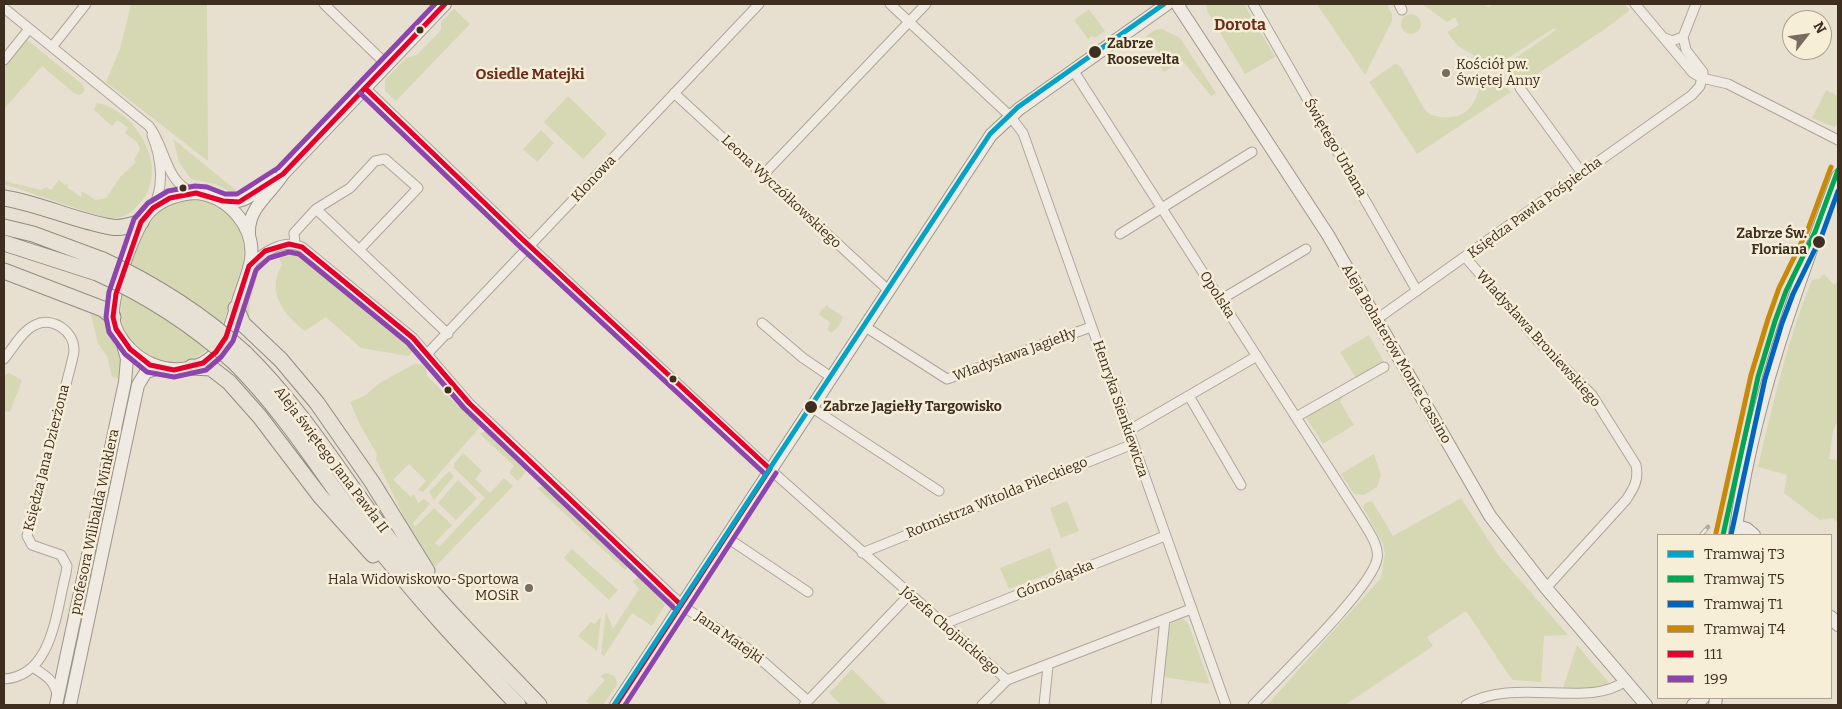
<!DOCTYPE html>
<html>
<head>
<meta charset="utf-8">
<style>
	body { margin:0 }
	#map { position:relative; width:1842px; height:709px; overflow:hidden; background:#e7e0d1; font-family:Bitter,serif }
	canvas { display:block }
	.frame { position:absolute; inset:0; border:5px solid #3d2e20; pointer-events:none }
	.legend { position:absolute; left:1657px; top:534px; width:175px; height:165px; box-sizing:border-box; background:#f7eed8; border:1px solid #ada18e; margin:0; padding:6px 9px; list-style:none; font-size:15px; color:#3d2e20 }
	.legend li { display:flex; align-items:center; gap:10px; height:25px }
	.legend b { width:25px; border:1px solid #ada18e }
	.north { position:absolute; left:1782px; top:10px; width:50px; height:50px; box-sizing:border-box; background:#f7eed8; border:1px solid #ada18e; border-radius:50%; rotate:60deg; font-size:14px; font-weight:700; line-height:20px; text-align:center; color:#3d2e20 }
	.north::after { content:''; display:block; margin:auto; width:18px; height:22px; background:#786c5e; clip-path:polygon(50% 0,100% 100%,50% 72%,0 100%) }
</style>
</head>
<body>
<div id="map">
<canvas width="1842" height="709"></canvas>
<div class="frame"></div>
<ul class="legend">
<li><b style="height:6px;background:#03a3c5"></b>Tramwaj T3</li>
<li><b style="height:6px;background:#00a651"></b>Tramwaj T5</li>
<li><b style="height:6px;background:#0065bd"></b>Tramwaj T1</li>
<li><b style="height:6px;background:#c88808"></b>Tramwaj T4</li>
<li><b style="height:6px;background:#e4002b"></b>111</li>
<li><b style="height:6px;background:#8e44ad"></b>199</li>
</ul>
<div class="north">N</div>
</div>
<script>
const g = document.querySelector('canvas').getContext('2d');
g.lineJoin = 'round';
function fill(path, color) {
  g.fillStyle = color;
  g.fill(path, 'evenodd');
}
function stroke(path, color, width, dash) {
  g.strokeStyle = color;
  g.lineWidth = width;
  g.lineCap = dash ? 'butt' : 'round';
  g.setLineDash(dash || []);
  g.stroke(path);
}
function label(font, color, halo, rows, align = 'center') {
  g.font = font + ' Bitter,serif';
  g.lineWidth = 5;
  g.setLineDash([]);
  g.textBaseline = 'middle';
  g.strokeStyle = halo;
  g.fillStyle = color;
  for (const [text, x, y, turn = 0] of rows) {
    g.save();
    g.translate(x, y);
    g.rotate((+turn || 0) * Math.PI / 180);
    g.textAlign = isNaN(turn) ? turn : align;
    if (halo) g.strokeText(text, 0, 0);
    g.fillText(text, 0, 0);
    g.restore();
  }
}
const green = new Path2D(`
	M131 4H207L208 161 106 82 120 49Z
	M1206 4H1244L1275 57 1245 74 1208 13Z
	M1321 4H1387L1392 14V21L1365 75 1318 6Z
	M1485 4 1488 7 1494 4H1624L1630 10 1605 29 1528 80 1524 75 1510 85 1514 59 1556 30 1554 28 1494 67 1458 46 1447 32 1459 25 1455 17 1447 22 1423 5Z
	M454 9 470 24 396 101 385 91V80L406 58 417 55 441 30V22Z
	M1089 9 1105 31 1094 38 1092 36 1088 39 1074 20Z
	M1401 24a10 10 0 1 1 20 0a10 10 0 1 1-20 0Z
	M1162 29 1180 38 1216 93 1211 96 1182 60 1164 72 1158 63 1163 59 1146 36 1155 30Z
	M26 39 82 84 85 89 83 93 80 95 74 93 42 66 4 109V64Z
	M1395 64 1400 66 1425 110 1431 115C1451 120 1467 118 1476 98 1478 92 1480 88 1479 82L1491 74 1511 92 1417 154 1369 82Z
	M1826 90 1838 96V124L1834 127 1812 118Z
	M568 96 607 134 583 159 544 122Z
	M97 103C131 109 162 155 149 188 147 195 143 199 139 204 128 217 118 220 102 217L4 184V181L41 190 46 187 51 190 59 180 65 185 68 184 67 187 81 197 82 191 95 200 106 198 121 176 136 162 134 160 140 149 137 142 125 133 128 128 118 120 112 126 94 110Z
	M541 130 554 143 537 162 523 149Z
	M173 139 237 191 231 192 215 184 191 179 179 162Z
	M187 200C220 199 248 224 243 260 241 273 235 287 231 299 225 317 220 337 206 350 194 361 175 366 160 361 94 341 129 275 143 231 154 212 166 205 187 200Z
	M297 253 307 255 415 349 408 356 361 348 326 317 305 331C283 314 266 292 282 265L279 258Z
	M264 255 250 301 249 320 243 307 244 301 257 263Z
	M1824 274 1834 285 1838 281V421L1833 430 1829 459 1838 460V523L1833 518 1820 520 1784 493 1787 475 1758 467C1773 404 1787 340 1812 280L1819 279Z
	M826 305 843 317 839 326 831 333 827 329 830 323 819 314Z
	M93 310 105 320 121 353V379L112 377 107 356 98 344 91 315Z
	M1369 335 1384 362 1356 378 1340 352Z
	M414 364 423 365 426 369 427 376 480 427 423 492 418 490 426 481 409 464 393 480 411 497 414 494 418 503 424 499 430 504 413 523 415 527 434 508 452 525 435 543 439 547 485 498 454 468V464L463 453 482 471 475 479 490 493 504 478 513 486 435 567 405 519 376 459 377 454 360 425 350 402 366 395 378 384Z
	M9 373 22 380 10 412 4 411V375Z
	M129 385 133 386 71 672 68 673Z
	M1343 396 1340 402 1354 425 1323 444 1305 416Z
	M488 429 527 467 525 473 518 481 509 473 514 466 480 434Z
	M1374 454 1381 475 1377 487 1364 495 1354 494 1341 474Z
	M449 471 454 476 434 500 429 492Z
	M458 480 477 498 456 520 438 503Z
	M546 485 630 563 625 570 537 488Z
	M1461 498 1499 556 1568 635 1544 636 1541 682 1512 680 1466 611 1427 637 1433 646 1345 705H1267L1381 578 1385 553 1382 542 1363 507 1365 503 1372 501 1393 536Z
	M1067 501 1079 531 1061 538 1050 508Z
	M1050 548 1058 570 1009 589 1000 568Z
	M572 549 618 590 609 600 564 558Z
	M638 577 643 578 665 605 652 626 632 613 604 656 601 654 606 611 613 629 639 589 633 582Z
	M601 617 597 651 578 636 591 622 594 624Z
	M1182 618 1188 623 1210 684 1163 677 1168 628 1171 623Z
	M1577 645 1611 685 1590 688H1563Z
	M852 669 888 705H841L829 693Z
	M607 673 615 676 617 685 603 705H591L586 701 605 680 600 676Z`);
const street = new Path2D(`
	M324 4 387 65
	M890 4 1010 116 1023 133 1226 705
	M1253 4 1417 291
	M1399 4 1402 10
	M1635 4 1693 73 1702 78 1728 84 1838 140
	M4 8 149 126C165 146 166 184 193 192
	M1665 38 1672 41 1683 37 1696 4
	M52 47 86 4
	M4 60 29 29
	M1073 70 1362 520C1368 531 1380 546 1377 559 1372 588 1277 679 1253 705
	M365 88 521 238 764 464 1007 680 1191 609
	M1520 88 1582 173
	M674 93 888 290
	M152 135C161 157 165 186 153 207
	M764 174 926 4
	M316 209 448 334
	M1120 234 1252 152
	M295 244 294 233 316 209 350 188 375 161 385 159 418 188 360 249
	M1466 258 1537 340 1592 395 1636 465C1639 480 1634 488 1626 500L1546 588
	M249 266C262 253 283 238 302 247L413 338 469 403 670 594 687 609 750 650 808 701
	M1220 300 1306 249
	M1377 319 1692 95 1700 86 1703 72 1686 50 1683 37
	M762 323 803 358 831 377
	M864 326 947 379 1091 327
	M427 354 759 4
	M4 359C13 348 22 331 35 325 52 316 74 331 74 350 74 355 72 360 71 365L27 536 32 545 61 555 67 566 66 573C56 611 53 676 4 679
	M1189 396 1241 485
	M811 407 939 491
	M1296 417 1384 367
	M1128 431 1257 356
	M726 537 808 592
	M862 553 1133 444
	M944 624 1165 536
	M34 668C45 675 55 681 57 695
	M804 705 909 595
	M982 705 1007 680
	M1044 705 1048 666
	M1156 705 1165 619
	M1466 705C1513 676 1590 709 1625 681`);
const secondary = new Path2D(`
	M1177 4 1328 235 1490 516 1546 588 1646 705
	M196 193C228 196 255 226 251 259 249 273 242 288 238 302 233 316 230 332 222 345 200 378 155 375 130 349 121 340 114 328 113 316 112 293 135 225 151 210 164 198 179 194 196 193Z
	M223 201C246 206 257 189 275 179
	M249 233C248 207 271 194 283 174L445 4
	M1737 526 1747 529 1754 535
	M1735 535C1751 411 1795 292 1838 176
	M1831 617 1838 625
	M56 705 125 382 127 359 122 341
	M70 705 138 385 146 372 160 368
	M616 705 991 135 1019 109 1167 4
	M1693 705 1703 698
	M1715 705 1716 698`);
const primary = new Path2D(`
	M4 198C41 204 75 221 111 227 122 229 132 225 141 222
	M4 227 33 234 103 260
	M4 243 97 273
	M4 271 103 309 113 317
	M236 308 243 324 281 360 317 403 372 482 427 571
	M245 353C305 412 347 484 398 551 441 606 492 655 539 705
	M235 363C286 414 322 474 365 531 412 593 465 649 518 705
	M192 367 211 368 229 382 260 417 320 496 373 555`);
const rail = new Path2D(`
	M1701 535 1708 527`);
const primaryBridge = new Path2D(`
	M103 260C155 284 202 314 245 353
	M97 273C148 296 193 325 235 363`);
const bus1 = new Path2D(`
	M445 4 283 174 239 202 223 201 196 193 170 198 153 208 141 222 116 294 113 317 116 329 130 349 150 365 174 370 203 363 216 352 226 337 249 266 265 251 289 244 302 247 413 338 469 403 681 605
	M365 88 521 238 770 469
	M616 705 770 469`);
const bus2 = new Path2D(`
	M435 4 278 168 237 194H225L207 187 195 186 168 191 148 203 134 219 109 292 106 317 109 332 125 354 147 372 174 377 206 370 221 357 233 341 256 270 269 258 289 252 299 254 408 343 464 408 676 610
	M360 93 516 243 765 474
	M625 705 776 473`);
const tram1 = new Path2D(`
	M614 705 990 134 1018 107 1164 4`);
const tram2 = new Path2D(`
	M1723 535 1758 377 1775 321 1786 291 1815 232 1838 170`);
const tram3 = new Path2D(`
	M1731 535 1765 379 1782 323 1793 294 1822 235 1838 191`);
const tram4 = new Path2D(`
	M1716 533 1751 375 1768 319 1779 288 1808 229 1831 167`);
const markers = [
	[420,30,4.5,"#3d2e20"],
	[1095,52,7,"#3d2e20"],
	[1446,73,5,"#786c5e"],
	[183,188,4.5,"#3d2e20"],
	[1819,242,7,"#3d2e20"],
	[673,379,4.5,"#3d2e20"],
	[448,390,4.5,"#3d2e20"],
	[811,407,7,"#3d2e20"],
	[529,588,5,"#786c5e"]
];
const stopNames = [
	["Zabrze",1107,44],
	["Roosevelta",1107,60],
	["Zabrze Św.",1807,234,"right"],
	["Floriana",1807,250,"right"],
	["Zabrze Jagiełły Targowisko",823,407]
];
const poiNames = [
	["Kościół pw.",1456,65],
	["Świętej Anny",1456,81],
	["Hala Widowiskowo-Sportowa",519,580,"right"],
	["MOSiR",519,596,"right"]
];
const streetNames = [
	["Świętego Urbana",1335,148,60],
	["Klonowa",594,179,-47],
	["Leona Wyczółkowskiego",781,192,43],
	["Księdza Pawła Pośpiecha",1535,208,-36],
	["Opolska",1217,295,57],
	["Władysława Broniewskiego",1538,339,48],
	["Aleja Bohaterów Monte Cassino",1396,354,60],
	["Władysława Jagiełły",1015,355,-20],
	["Henryka Sienkiewicza",1120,409,71],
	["Księdza Jana Dzierżona",47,458,-76],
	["Aleja świętego Jana Pawła II",331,460,53],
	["Rotmistrza Witolda Pileckiego",997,498,-22],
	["profesora Wilibalda Winklera",95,522,-78],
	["Górnośląska",1055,580,-22],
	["Józefa Chojnickiego",950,631,41],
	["Jana Matejki",729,638,35]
];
const neighbourhoodNames = [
	["Osiedle Matejki",530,75]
];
const quarterNames = [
	["Dorota",1240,26]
];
fill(green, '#d6d7b3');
stroke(street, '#ada599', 11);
stroke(secondary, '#9c958a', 14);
stroke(primary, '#928b80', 17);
stroke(street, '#efebe3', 9);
stroke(secondary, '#efebe3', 12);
stroke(primary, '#e6e1d4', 15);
stroke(rail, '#afaaa2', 4.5);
stroke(rail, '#f7eed8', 2.5, [8]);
stroke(primaryBridge, '#928b80', 17, []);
stroke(primaryBridge, '#e6e1d4', 15);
stroke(bus1, '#e4002b', 5);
stroke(bus2, '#8e44ad', 5);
stroke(tram1, '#03a3c5', 5);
stroke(tram2, '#00a651', 5);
stroke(tram3, '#0065bd', 5);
stroke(tram4, '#c88808', 5);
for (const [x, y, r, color] of markers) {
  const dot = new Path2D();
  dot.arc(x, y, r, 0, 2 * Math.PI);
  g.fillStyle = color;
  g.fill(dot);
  stroke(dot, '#f7eed8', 2);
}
label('bold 14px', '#3d2e20', '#f7eed8', stopNames, 'left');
label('14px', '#3d2e20', '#f7eed8', poiNames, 'left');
label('14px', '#3d2e20', '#f7eed8', streetNames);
label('bold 15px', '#6b2e1e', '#f7eed8', neighbourhoodNames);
label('bold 16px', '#6b2e1e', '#f7eed8', quarterNames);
</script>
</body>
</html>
